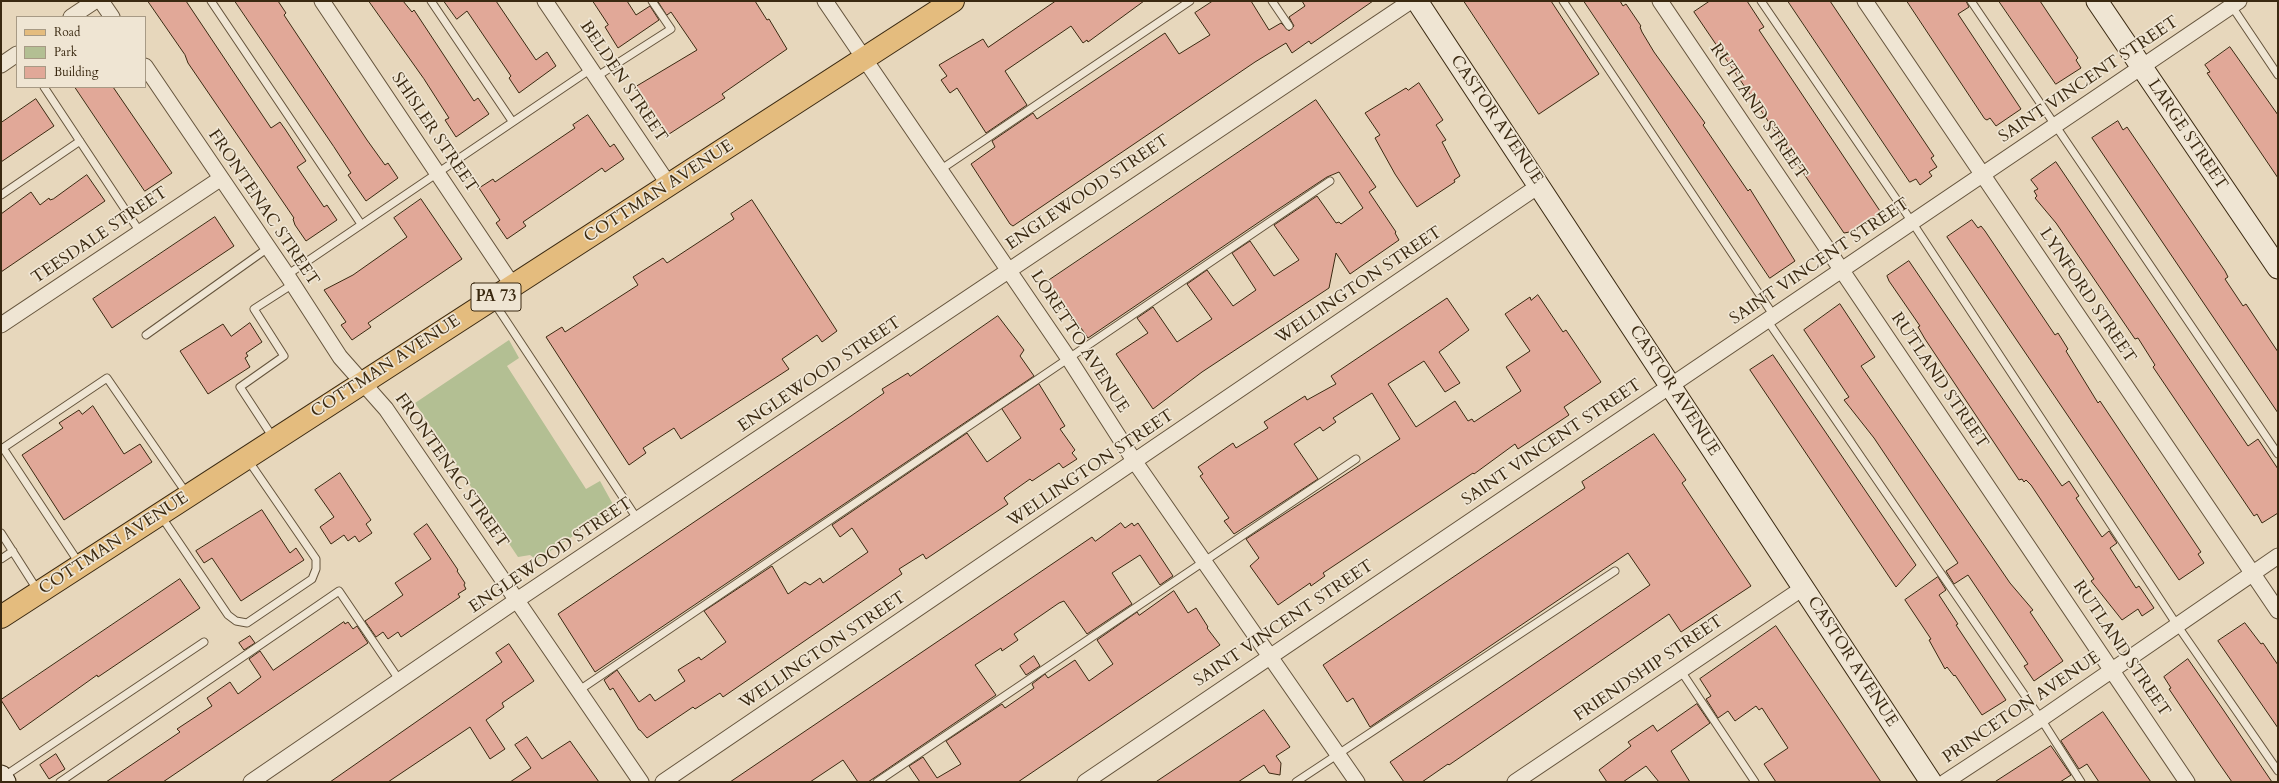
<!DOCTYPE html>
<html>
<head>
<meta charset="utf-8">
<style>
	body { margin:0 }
	#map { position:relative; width:2279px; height:783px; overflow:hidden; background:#e7d7bc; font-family:Cardo,serif }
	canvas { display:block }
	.frame { position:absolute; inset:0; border:2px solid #3a2911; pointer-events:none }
	.legend { position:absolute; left:16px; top:16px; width:130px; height:72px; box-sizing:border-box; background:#efe5d3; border:1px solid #a79a85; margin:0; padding:5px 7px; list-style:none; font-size:12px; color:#3a2911 }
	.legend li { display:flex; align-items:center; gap:8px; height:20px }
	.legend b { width:20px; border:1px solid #a79a85 }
</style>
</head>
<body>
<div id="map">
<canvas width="2279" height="783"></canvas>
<div class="frame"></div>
<ul class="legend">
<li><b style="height:5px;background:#e4bc7e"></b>Road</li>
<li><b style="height:11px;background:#b3bf93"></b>Park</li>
<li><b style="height:11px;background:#e1a898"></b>Building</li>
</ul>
</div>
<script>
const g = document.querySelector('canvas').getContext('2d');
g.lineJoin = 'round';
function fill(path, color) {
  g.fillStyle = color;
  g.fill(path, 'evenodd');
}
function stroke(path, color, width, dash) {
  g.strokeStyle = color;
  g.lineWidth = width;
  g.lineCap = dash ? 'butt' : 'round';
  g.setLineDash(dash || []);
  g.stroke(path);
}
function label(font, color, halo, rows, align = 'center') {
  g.font = font + ' Cardo,serif';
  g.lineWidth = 3.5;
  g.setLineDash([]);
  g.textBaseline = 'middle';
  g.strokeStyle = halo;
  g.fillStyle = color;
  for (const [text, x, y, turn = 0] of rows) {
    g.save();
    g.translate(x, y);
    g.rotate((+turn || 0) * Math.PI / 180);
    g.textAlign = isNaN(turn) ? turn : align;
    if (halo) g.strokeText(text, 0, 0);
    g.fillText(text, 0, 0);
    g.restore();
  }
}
const green = new Path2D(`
	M509 340 519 358 507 366 586 489 600 481 615 508 537 560 530 555 518 557 415 403Z`);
const building = new Path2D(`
	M148 1H186L271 128 280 122 285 129 306 161 297 167 324 207 327 205 337 220 306 241 295 225 293 219 294 218 188 63 185 55Z
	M235 1H278L286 13 284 15 367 140 385 165 388 163 398 178 366 201 348 175 351 173 334 147Z
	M369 1H403L412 12 414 10 474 101 478 98 489 114 456 137 445 120 449 118 424 79Z
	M444 1H496L536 60 547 52 556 66 519 93 509 78 511 76 467 11 457 19Z
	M593 1H627L636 15 650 6 659 20 618 48 605 27 608 25Z
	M658 1H755L767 20 769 19 787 49 722 94 725 98 666 136 635 87 697 50 671 12 667 15Z
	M1056 1H1144L1088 42 1087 40 1083 43 1071 26 1005 71 1027 105 986 133 957 88 950 93 941 80 947 76 939 65 983 39 988 47Z
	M1213 1H1251L1269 30 1281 23 1289 31 1294 26 1289 17 1305 6 1302 1H1373L1311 44 1309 41 1292 53 1286 43 1255 62 1044 205 1013 226 1010 224 971 164 995 147 992 141 1033 113 1037 119 1165 33 1179 54 1210 35 1195 13Z
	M1464 1H1551L1599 74 1539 114Z
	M1584 1H1620L1623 6 1626 4 1641 26 1640 27 1642 32 1654 52 1705 123 1703 125 1748 191 1750 189 1795 261 1770 278Z
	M1710 1H1747L1764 27 1759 30 1880 211V214L1855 231 1844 233 1694 12Z
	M1788 1H1830L1934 156 1931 158 1937 167 1929 172 1932 176 1920 185 1916 179 1910 182Z
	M1907 1H1966L1969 7 1958 14 2021 109 1996 126 1990 118 1987 120 1985 119Z
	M1999 1H2040L2078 58 2076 60 2081 68 2056 84Z
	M2230 47 2278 115V178L2207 73 2210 72 2205 65Z
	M1419 83 1443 120 1436 125 1446 140 1442 142 1460 176 1454 180 1455 182 1417 207 1395 174 1375 138 1380 135 1365 113 1406 88 1408 90Z
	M75 87H113L172 173 145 191Z
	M36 99 54 126 1 162V123Z
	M1316 100 1376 187 1369 192 1396 232 1395 233 1399 240 1350 274 1336 253 1329 288 1202 372 1153 409 1116 354 1148 333 1137 318 1153 307 1177 342 1212 319 1187 284 1207 270 1233 306 1256 290 1232 253 1250 241 1274 276 1299 260 1274 225 1317 196 1336 223 1339 222 1341 224 1363 208 1339 172 1327 177 1268 216 1088 338 1048 281Z
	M588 115 610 147 614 144 624 159 605 172 602 168 576 186 523 222 526 226 507 239 496 223 500 220 479 188 493 179 495 182 575 128 573 125Z
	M2118 121 2123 130 2127 127 2225 271 2228 277 2225 279 2243 306 2246 304 2278 352V413L2092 138Z
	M2056 162 2248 446 2258 439 2278 469V513L2262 523 2257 514 2254 516 2153 367 2155 365 2138 338 2135 339 2056 223 2035 198 2037 196 2034 191 2038 189 2031 180Z
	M87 175 105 201 1 272V214L31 192 40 205 49 198 50 200 53 199Z
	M421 199 462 259 368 323 371 327 352 340 341 325 346 322 324 290 353 275 407 237 394 218Z
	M752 200 837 331 822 342 817 335 782 359 789 369 681 439 674 428 643 448 646 453 629 465 546 337 562 327 565 332 638 285 633 277 663 258 667 263 734 219 731 214Z
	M215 217 234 246 112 328 93 299Z
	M1972 220 1978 228 1981 226 1985 231 2055 335 2058 333 2068 349 2066 351 2098 403 2100 401 2201 552 2198 554 2204 563 2179 580 1947 237Z
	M1909 261 2062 486 2069 481 2079 496 2076 498 2102 537 2109 531 2117 543 2110 548 2136 588 2139 586 2154 608 2142 616 2138 609 2122 620 2091 581 2094 579 2031 485 2026 480 2024 482 2022 479 2019 480 1925 339 1918 327 1920 326 1889 281 1887 276Z
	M1538 295 1563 332 1566 330 1601 382 1564 407 1569 415 1518 449 1515 444 1474 474 1473 473 1323 573 1325 576 1311 586 1310 583 1278 605 1250 566 1259 558 1246 539 1400 439 1372 393 1333 418 1336 422 1323 431 1320 427 1294 444 1318 479 1234 534 1224 521 1229 518 1200 476 1203 474 1198 467 1233 443 1236 448 1268 428 1264 422 1305 396 1307 400 1336 384 1331 376 1447 298 1469 330 1439 352 1460 383 1445 392 1424 361 1388 384 1416 427 1455 401 1468 421 1472 419 1474 422 1521 391 1506 367 1530 351 1505 314 1530 297 1531 300Z
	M1840 304 1875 357 1861 366 2010 583 2033 610 2030 612 2063 661 2034 681 2024 666 2028 664 1968 575 1954 584 1946 571 1958 563 1874 438 1844 400 1849 397 1804 330Z
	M998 316 1024 350 1020 356 1034 376 595 672 558 614 851 416 884 393 882 389 908 373 910 376Z
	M250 323 262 342 246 353 248 356 245 358 250 367 208 394 180 351 223 324 231 336Z
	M1773 355 1916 565 1896 587 1750 370Z
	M1039 384 1065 426 1060 429 1075 450 1072 453 1077 459 1063 468 1059 463 1032 481 1030 479 1006 496 1004 498 1008 504 926 559 923 554 899 569 902 574 723 697 720 693 695 709 693 707 647 738 640 730H639L613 688 610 690 604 680 617 670 639 702 650 694 655 701 685 681 678 670 699 657 701 660 726 642 704 611 772 566 788 594 805 582 810 585 820 578 823 583 868 552 852 528 840 537 832 525 967 433 987 462 1021 438 1002 409Z
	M93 406 124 454 140 444 152 462 64 520 22 455 63 428 59 423 79 410 82 414Z
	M1654 434 1686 480 1682 483 1751 586 1681 632 1669 614 1449 765 1448 764 1422 782H1404L1390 762 1650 585 1628 553 1370 727 1353 698 1347 702 1323 665 1585 488 1582 482Z
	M340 473 371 520 366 524 372 533 359 542 355 536 348 541 344 535 331 544 320 527 334 517 315 490Z
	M262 510 290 553 296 548 304 560 241 601 212 558 204 563 196 551Z
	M1121 523 1125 528 1132 523 1134 526 1138 523 1173 576 1160 585 1140 555 1112 573 1132 604 1087 634 1064 601 1059 603 1014 634 1018 640 1002 651 1001 648 975 665 996 695 880 774 868 782H858L843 760 810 782H730L1092 537 1095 541Z
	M427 524 458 570 457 571 465 583 464 585 466 589 458 594 460 597 401 637 398 632 388 639 383 632 376 637 365 621 403 595 395 583 431 559 414 534Z
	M1938 577 1946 590 1939 595 1958 624 1956 625 2006 700 1982 715 1955 675 1954 676 1947 667 1945 669 1929 640 1931 639 1905 600Z
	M180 579 200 608 98 677 97 675 20 730 1 700Z
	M1174 591 1188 613 1196 608 1208 627 1207 628 1220 645 1018 782H920L909 766 923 757 937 778 961 764 946 741 1002 704 1005 708 1034 688 1032 684 1045 674 1048 678 1075 660 1089 681 1113 664 1097 640 1137 612 1139 615Z
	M344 622 345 624 348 622 353 629 357 626 368 643 163 782H106L180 732 177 729 212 706 207 698 230 682 238 694 261 677 249 659 260 651 273 670Z
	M2245 623 2261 644 2263 643 2278 665V728L2218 641Z
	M1776 626 1837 716 1881 782H1776L1764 764 1788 748 1762 708 1759 710 1756 706 1735 721 1728 711 1718 718 1706 699 1711 696 1700 679Z
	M250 636 255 643 244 650 239 643Z
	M509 644 534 681 502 703 504 707 486 720 505 749 490 759 470 727 388 782H330L502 662 496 653Z
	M1034 656 1040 666 1026 675 1020 666Z
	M2188 659 2222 708 2272 782H2232L2216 759 2169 689 2171 688 2164 677Z
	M1697 704 1710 723 1671 751 1690 782H1659L1646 766 1623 782H1607L1599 770 1631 746 1628 742 1653 725 1657 731Z
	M1264 710 1290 747 1276 756 1281 763 1280 775 1269 773 1264 765 1238 782H1156Z
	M2103 712 2137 762 2151 782H2099L2087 764 2079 769 2061 741Z
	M527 737 542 759 570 741 599 782H510L531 768 515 745Z
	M2051 746 2071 775 2060 782H1995Z
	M56 754 65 769 49 779 40 765Z`);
const lane = new Path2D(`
	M211 1 361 224
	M431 1 512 121
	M1272 1 1289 26
	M1563 1 1774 316
	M1761 1 1912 222 2177 625 2278 771
	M1971 1 2278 454
	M2231 5 2278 75
	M596 77 671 29 652 1
	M44 87 140 232
	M940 170 1190 1
	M1 195 80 141
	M287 275 591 69
	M493 301 638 520
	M1767 320 2041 719 2081 782
	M146 335 268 248
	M274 439 240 387 284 356 254 309 293 284
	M161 516 228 615 236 621 247 623 312 579 316 569V559L248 460
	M1 533 38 591
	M1 559 13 551
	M79 563 3 448 107 378 187 494
	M1681 671 1755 782
	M578 691 1330 181
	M3 777 204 642
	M60 782 339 591 400 681
	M877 782 1356 459
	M1296 782 1615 571`);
const street = new Path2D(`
	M101 1 112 17
	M322 1 513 286
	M545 1 669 185
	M825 1 1069 359 1135 462 1357 782
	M1660 1 2187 782
	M1865 1 2278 611
	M71 17 95 1
	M1 65 17 54
	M145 66 287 275 340 357 386 409 641 782
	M1 325 220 179
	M251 782 517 600 1411 1
	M663 782 1540 185
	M1085 782 2239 1
	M1515 782 1803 588
	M1945 782 2041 719 2278 556`);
const secondary = new Path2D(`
	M1417 1 1931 782
	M2097 1 2278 268
	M1 776 5 782`);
const primary = new Path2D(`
	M1 617 953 1`);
const shields = [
	[496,297,50]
];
const shieldNames = [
	["PA 73",496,297]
];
const streetNames = [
	["SAINT VINCENT STREET",2089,80,-34],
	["BELDEN STREET",623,82,56],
	["RUTLAND STREET",1758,112,56],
	["CASTOR AVENUE",1496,120,56],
	["SHISLER STREET",434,133,56],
	["LARGE STREET",2187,135,56],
	["COTTMAN AVENUE",659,192,-33],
	["ENGLEWOOD STREET",1088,193,-34],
	["FRONTENAC STREET",263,208,56],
	["TEESDALE STREET",100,236,-34],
	["SAINT VINCENT STREET",1820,262,-34],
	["WELLINGTON STREET",1359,286,-34],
	["LYNFORD STREET",2087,296,56],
	["LORETTO AVENUE",1079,342,57],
	["COTTMAN AVENUE",386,367,-33],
	["ENGLEWOOD STREET",820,375,-34],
	["RUTLAND STREET",1939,381,56],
	["CASTOR AVENUE",1674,391,57],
	["SAINT VINCENT STREET",1552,443,-34],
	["WELLINGTON STREET",1091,469,-34],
	["FRONTENAC STREET",451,471,55],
	["COTTMAN AVENUE",114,544,-33],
	["ENGLEWOOD STREET",551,556,-34],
	["SAINT VINCENT STREET",1284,624,-34],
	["RUTLAND STREET",2121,649,56],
	["WELLINGTON STREET",823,651,-34],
	["CASTOR AVENUE",1852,662,57],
	["FRIENDSHIP STREET",1649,669,-34],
	["PRINCETON AVENUE",2022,708,-34]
];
fill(green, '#b3bf93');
fill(building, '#e1a898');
stroke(building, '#3a2911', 1);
stroke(lane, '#65543c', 9);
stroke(street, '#65543c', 17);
stroke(secondary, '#3a2911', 23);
stroke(primary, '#3a2911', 24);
stroke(lane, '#efe5d3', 7);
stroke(street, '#efe5d3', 15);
stroke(secondary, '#efe5d3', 21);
stroke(primary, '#e4bc7e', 22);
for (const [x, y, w] of shields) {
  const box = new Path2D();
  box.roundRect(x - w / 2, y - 14, w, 28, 3);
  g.fillStyle = '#efe5d3';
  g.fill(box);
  stroke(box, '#3a2911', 1);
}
label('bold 16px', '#3a2911', null, shieldNames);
label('17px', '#3a2911', '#efe5d3', streetNames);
</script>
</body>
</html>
